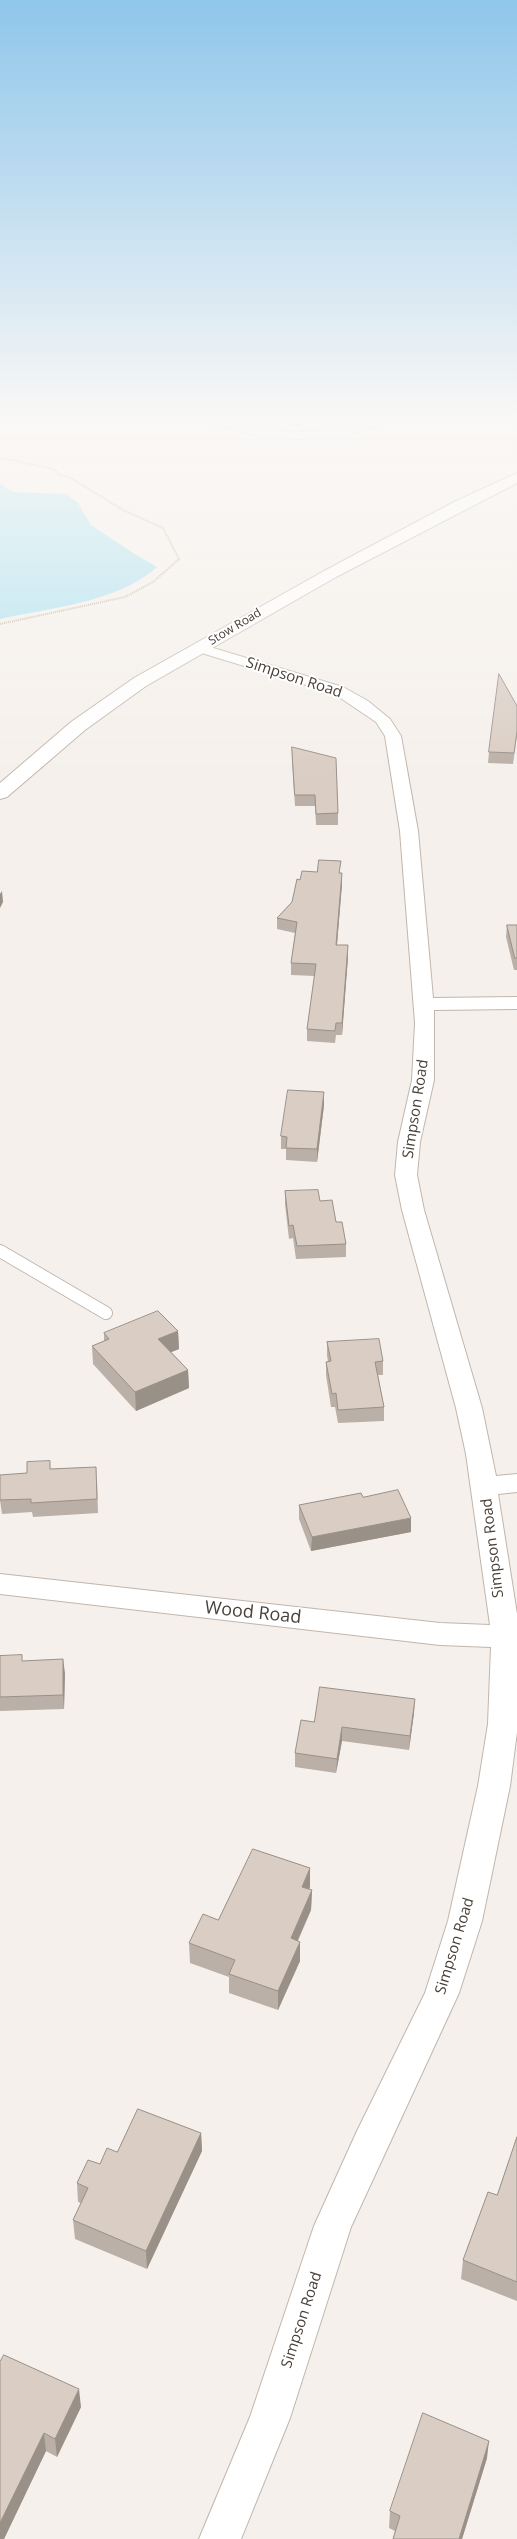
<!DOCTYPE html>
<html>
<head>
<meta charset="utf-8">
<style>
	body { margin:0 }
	canvas { display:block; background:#f5f0eb }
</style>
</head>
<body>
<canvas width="517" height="2539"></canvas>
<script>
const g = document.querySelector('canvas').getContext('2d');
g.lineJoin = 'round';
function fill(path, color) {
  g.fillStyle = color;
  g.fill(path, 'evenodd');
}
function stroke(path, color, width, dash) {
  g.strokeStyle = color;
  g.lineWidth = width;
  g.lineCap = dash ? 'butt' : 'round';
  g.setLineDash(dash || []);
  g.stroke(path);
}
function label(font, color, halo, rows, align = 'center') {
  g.font = font + ' "Open Sans",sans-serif';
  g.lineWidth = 4;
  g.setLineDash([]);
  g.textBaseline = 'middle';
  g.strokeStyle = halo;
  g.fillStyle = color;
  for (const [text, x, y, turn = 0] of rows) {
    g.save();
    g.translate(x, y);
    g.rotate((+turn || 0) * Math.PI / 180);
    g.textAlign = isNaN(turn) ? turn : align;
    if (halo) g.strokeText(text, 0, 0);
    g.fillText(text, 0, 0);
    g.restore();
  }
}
const water = new Path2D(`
	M0 484 13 492 66 494 78 503 91 525 133 553 157 567C116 603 53 607 0 619Z`);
const path = new Path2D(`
	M0 458 54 469 60 475 71 478 123 510 163 528 179 559 153 582 125 597 0 624`);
const service = new Path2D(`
	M0 1251 106 1313`);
const minor = new Path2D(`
	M204 421C234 421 264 431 295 432 329 433 356 421 386 421L364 431 339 437 295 439 252 434Z
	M200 644 343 687 368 701 390 719 401 736 418 831 433 998 517 997V1009L434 1010V1080L420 1142 417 1175 424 1210 482 1408 496 1476 517 1474V1492L498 1494 517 1614V1732L510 1786 482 1921 459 1993 351 2227 290 2418 241 2539H199L250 2417 314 2226 357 2131 425 1993 448 1921 478 1786 488 1724 491 1647 440 1645 0 1594V1574L440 1623 490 1625 466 1454 456 1408 402 1210 395 1175 398 1142 412 1080 415 1023 400 831 385 736 376 722 333 693 195 651 193 648Z`);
const tertiary = new Path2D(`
	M517 473V483L336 577 146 686 85 730 7 797 0 799V783L71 722 134 678 324 571 454 502Z`);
const wall = new Path2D(`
	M272 421H306L297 428Z
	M517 706V736L513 764 488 763 489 752Z
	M292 747 338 813V825H316L315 806H295L292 758Z
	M340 873 342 884 337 945 348 957 342 1035H336L335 1043 307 1041V1029L315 976 291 975V963L295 933 277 929V918L292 902 300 880Z
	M507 925H517V970H514L506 937Z
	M324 1105 317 1162 286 1160V1149H281V1136Z
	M285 1191 320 1201 336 1222 346 1244V1257L296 1259 293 1238 289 1239 285 1204Z
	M178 1331 179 1349 171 1352 188 1370 189 1388 136 1411 93 1364 92 1346 104 1341V1333Z
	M327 1342 383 1361V1375H378L384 1407V1421L338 1423 335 1407H331L326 1375V1362L328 1361 327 1356Z
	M51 1469 97 1481 98 1513 33 1517 32 1512 2 1514 0 1500 27 1473Z
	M363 1497 411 1532 311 1551 299 1519V1505Z
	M0 1656 23 1661 65 1673 64 1709 0 1711Z
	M414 1713 409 1750 342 1741 336 1773 295 1767V1753L314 1722Z
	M310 1887 309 1889 312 1890 311 1910 298 1941 300 1942V1961L278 2010 229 1993V1977L190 1963 189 1943 218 1920Z
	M201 2133 202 2151 147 2269 75 2239 73 2220 81 2203 78 2202 77 2183 100 2164 117 2152Z
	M517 2137V2301L461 2279 463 2260 497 2195Z
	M0 2362 81 2407 57 2457 46 2451 4 2539H0Z
	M487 2458 462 2539H393L395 2531 389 2528 390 2511Z`);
const shadedWall = new Path2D(`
	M297 421H306L297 428Z
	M342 873V884L336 956V945Z
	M2 891 3 902 0 908V894Z
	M348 945V957L342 1035V1023Z
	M324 1092V1105L317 1162V1149Z
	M178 1331 179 1349 159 1357 158 1339Z
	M188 1370 189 1388 136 1411 135 1392Z
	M411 1518V1532L311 1551 312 1537Z
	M63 1659 65 1673 64 1709 63 1695Z
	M415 1699 414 1713 409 1750 410 1736Z
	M342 1727V1741L336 1773 337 1759Z
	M310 1868V1887L302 1906V1887Z
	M312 1890 311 1910 290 1957 291 1938Z
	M300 1942V1961L278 2010V1991Z
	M201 2133 202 2151 147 2269 146 2251Z
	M79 2389 81 2407 57 2457 55 2439Z
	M44 2433 46 2451 4 2539H0V2523Z
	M489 2441 487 2458 462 2539H459Z`);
const building = new Path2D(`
	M499 674 517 706V731L514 753 489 752Z
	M292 747 336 758 338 813 316 814 315 795H295Z
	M319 860 341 861 339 873H342L336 945H348L342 1023H336L335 1031 307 1029 316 964 291 963 297 922 277 918 292 902 297 879 300 880 302 871 317 872Z
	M507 925H517V958H515Z
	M288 1090 324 1092 317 1149 286 1148 287 1137 281 1136Z
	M318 1190 320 1201 332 1200 336 1222H342L346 1244 297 1246 293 1225 289 1226 285 1191Z
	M158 1311 178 1331 158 1339 188 1370 135 1392 92 1346 109 1339 104 1333Z
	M379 1339 383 1361 375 1362 384 1407 338 1410 336 1393 332 1394 326 1362 331 1361 327 1342Z
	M50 1461V1469L96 1467 97 1499 31 1503V1499L0 1500V1475L27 1473V1462Z
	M398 1490 411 1518 312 1537 299 1505 361 1493 363 1497Z
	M22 1655V1661L63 1659V1695L0 1697V1656Z
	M320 1687 415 1699 410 1736 342 1727 337 1759 295 1753 301 1720 314 1722Z
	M253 1849 310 1868 302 1887 312 1890 291 1938 300 1942 278 1991 229 1974 235 1960 189 1943 203 1914 218 1920Z
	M138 2109 201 2133 146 2251 73 2220 88 2188 77 2183 88 2160 100 2164 107 2148 117 2152Z
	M517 2137V2282L463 2260 488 2192 497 2195Z
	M4 2355 79 2389 55 2439 44 2433 0 2523V2362Z
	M423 2413 489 2441 459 2539H393L400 2516 390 2511Z`);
const farStreetnames = [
	["Stow Road",235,627,-31]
];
const streetNames = [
	["Simpson Road",294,678,18],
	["Simpson Road",416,1109,-81],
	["Simpson Road",493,1548,-97],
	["Simpson Road",455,1946,-73],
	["Simpson Road",302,2320,-72]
];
const nearStreetnames = [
	["Wood Road",253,1613,6]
];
fill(water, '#a9e0f0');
stroke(service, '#c1b6ad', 14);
stroke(minor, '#c1b6ad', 2);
stroke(tertiary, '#c1b6ad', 2);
stroke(path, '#c2af9f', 2, [1, 1]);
stroke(service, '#fff', 12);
fill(minor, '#fff');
fill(tertiary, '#fff');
fill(wall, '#bbb0a8');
fill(shadedWall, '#999088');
fill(building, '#dacdc3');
stroke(building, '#999088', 1);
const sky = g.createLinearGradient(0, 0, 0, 777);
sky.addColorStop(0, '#8fc6eb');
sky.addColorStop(0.54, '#faf8f6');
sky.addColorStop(1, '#faf8f600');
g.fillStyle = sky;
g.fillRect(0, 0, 517, 777);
label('12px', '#494039', '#fff', farStreetnames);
label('15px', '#494039', '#fff', streetNames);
label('18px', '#494039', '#fff', nearStreetnames);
</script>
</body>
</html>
